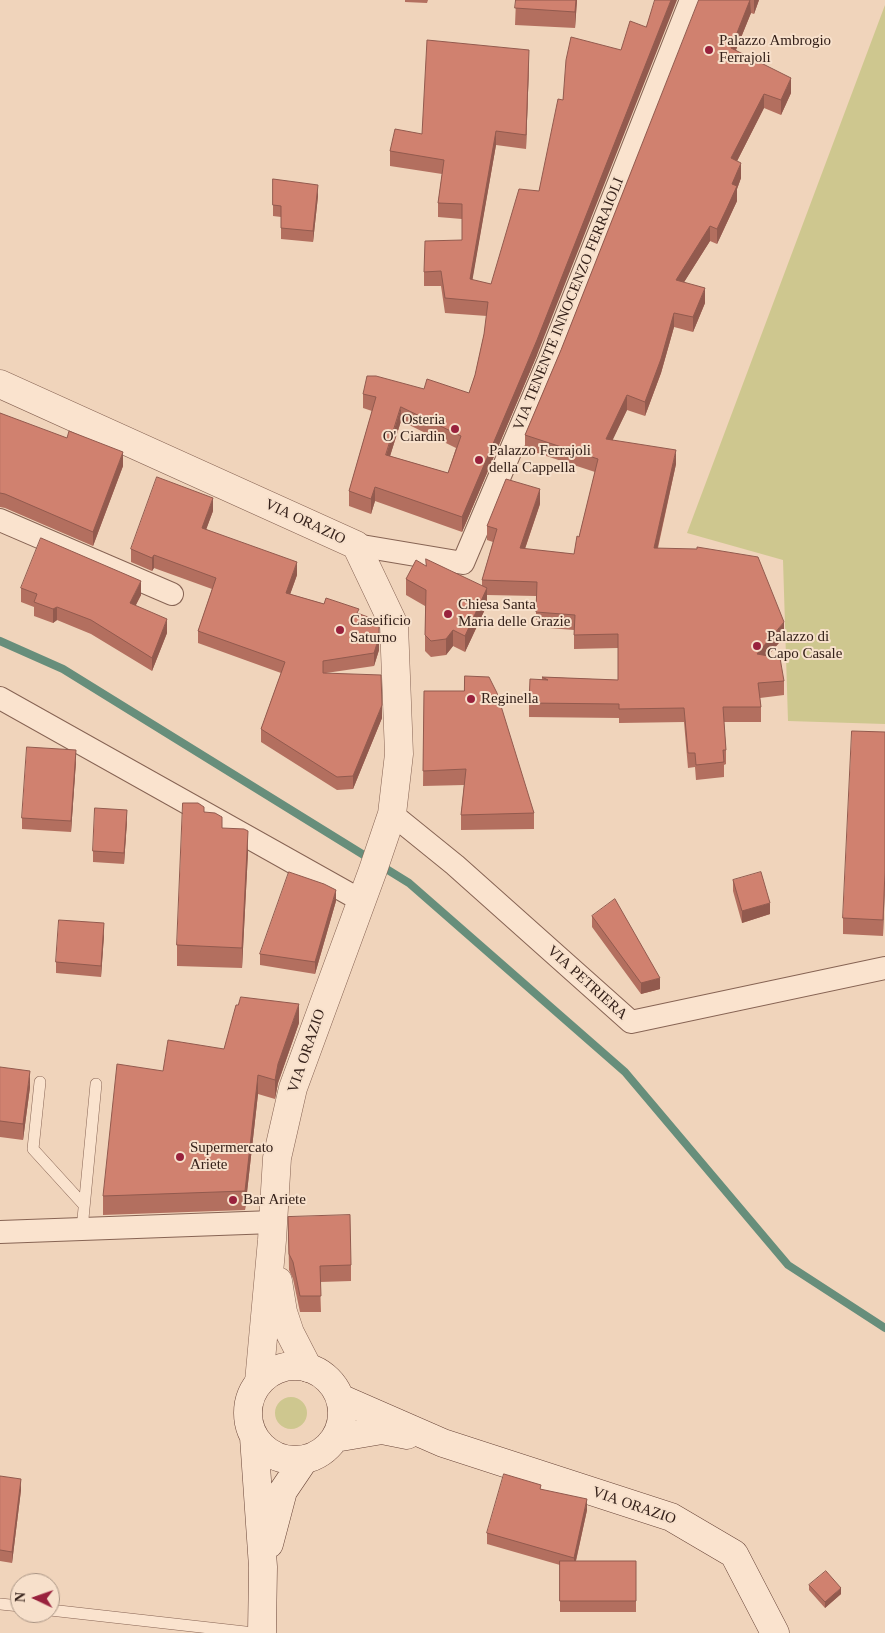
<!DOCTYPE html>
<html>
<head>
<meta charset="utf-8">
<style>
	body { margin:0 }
	#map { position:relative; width:885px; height:1633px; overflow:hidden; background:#f0d4bb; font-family:"Times New Roman",serif }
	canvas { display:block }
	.north { position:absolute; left:10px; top:1573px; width:50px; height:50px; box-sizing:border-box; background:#f7e0cb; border:1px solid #a99484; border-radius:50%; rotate:273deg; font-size:14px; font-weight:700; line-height:20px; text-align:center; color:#35211a }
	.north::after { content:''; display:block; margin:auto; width:18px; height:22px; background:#99223d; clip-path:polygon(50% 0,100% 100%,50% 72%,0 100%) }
</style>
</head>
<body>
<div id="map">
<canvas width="885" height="1633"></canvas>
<div class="north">N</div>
</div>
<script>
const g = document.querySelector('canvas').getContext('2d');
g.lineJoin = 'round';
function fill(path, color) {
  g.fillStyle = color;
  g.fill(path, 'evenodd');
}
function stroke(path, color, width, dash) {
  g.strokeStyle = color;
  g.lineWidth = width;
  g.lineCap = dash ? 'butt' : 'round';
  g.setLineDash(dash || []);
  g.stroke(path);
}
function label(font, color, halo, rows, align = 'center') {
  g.font = font + ' "Times New Roman",serif';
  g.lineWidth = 4;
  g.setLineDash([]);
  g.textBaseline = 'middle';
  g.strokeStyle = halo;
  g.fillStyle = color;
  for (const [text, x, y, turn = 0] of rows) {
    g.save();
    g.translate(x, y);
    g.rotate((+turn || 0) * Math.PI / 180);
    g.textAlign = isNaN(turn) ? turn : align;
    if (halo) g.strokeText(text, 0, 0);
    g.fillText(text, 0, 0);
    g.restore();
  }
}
const green = new Path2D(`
	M885 5V724L788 721 783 560 687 533Z
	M275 1413a16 16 0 1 1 32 0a16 16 0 1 1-32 0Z`);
const stream = new Path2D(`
	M0 641 63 669 409 883 625 1072 788 1265 885 1328`);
const service = new Path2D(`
	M40 1082 33 1149 84 1205
	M82 1229 96 1084
	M0 1604 20 1606
	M50 1610 254 1633`);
const minor = new Path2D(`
	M0 520 172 594
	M356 545 463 563 549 360 691 0
	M0 698 362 901
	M392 814 455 865 631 1022 885 968
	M0 1232 273 1222`);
const tertiary = new Path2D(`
	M0 384 356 545 394 625 399 754 392 814 373 870 293 1088 277 1158 272 1240 259 1382
	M278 1281 283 1312 290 1333 308 1368`);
const secondary = new Path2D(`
	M248 1413a47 47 0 1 1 94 0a47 47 0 1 1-94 0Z
	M340 1398 443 1443 671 1517 734 1554 775 1633
	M254 1437 263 1567 262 1633
	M335 1438 382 1430 407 1435
	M269 1544 283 1491 304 1460`);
const wall = new Path2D(`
	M405 0H428L427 3 405 2Z
	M516 0H577L575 28 515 25Z
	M699 0H759L754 14 751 13 736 50 791 93 781 115 764 108 737 161 741 178 737 189V201L717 244 710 241 684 282 705 303 693 332 674 327 661 373 645 416 627 410 612 440 676 464 658 548 784 637 768 656 784 681V695L760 698 761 707V722H724L726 750V764L724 765V777L696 780 695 767 688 768 684 722 619 723V718L529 717V703L542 680V677L618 680V648L574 649V630L536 627V596L487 595V605L465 652 453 646 446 655 431 657 425 651V606L406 595V579L426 566 482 586V580L493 542 487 540V526L540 504 525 549 574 554 579 537 595 472 525 449V435L561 350Z
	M571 37 537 355 462 532 375 501 371 514 349 506V491L372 411 363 408V394L424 389 469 393 475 375 484 334 487 316 445 313 441 286H424V272L462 240V219L438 217V203L442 174 390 166V151L422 134 529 64 526 149 496 145 472 280 491 284 539 191 563 100ZM401 421 456 448 448 473 390 456Z
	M273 179 318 196 313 242 281 239V217L273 216Z
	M0 413 123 466 93 546 5 508 0 507Z
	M213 511 206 529 297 575 290 594 359 614 379 650 374 666 326 673 382 718 353 789 337 790 261 742V729L281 673 198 643V631L212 589 154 568 152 571 131 562V549Z
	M21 588 141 595 135 606 167 633 152 671 91 634 57 620 53 623 34 616V607L21 602Z
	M424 691 534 813V829L461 830V815L464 785 423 786Z
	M885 732 883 936 843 934V918Z
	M76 761 71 832 22 829V818Z
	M204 812 248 852 242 968 177 966V945Z
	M127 821 124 864 93 862V851Z
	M733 880 770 914 742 923 733 891Z
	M336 901 315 974 260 965V954Z
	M592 916 660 989 641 994 592 927Z
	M104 935 101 977 56 973V962Z
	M299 1023 278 1083 275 1099 258 1094 245 1210 103 1215V1196L163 1071Z
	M0 1067 30 1087 23 1140 0 1137Z
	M288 1217 351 1265V1281L320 1282 321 1312H300L293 1279 289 1270Z
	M0 1476 21 1490 12 1563 0 1561Z
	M541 1489 587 1510 576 1561H636V1612H560V1565L487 1544V1533Z
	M809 1585 841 1594 825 1608 809 1590Z`);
const shadedWall = new Path2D(`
	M576 0H577L575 28V12Z
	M671 0H677L537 355 462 532V517Z
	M750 0 751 13 731 62V48Z
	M754 0H759L754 14Z
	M529 50V64L526 149V135Z
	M791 78V93L781 115V100Z
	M764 94V108L731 173V158Z
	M496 131V145L470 294V279Z
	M741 163V178L737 189V201L717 244V229L732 184Z
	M318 185V196L313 242V231Z
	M710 226V241L676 295V280Z
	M705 288V303L693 332V317Z
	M674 313V327L661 373 645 416V402Z
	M627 395V410L606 454V439Z
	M401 407V421L386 469V455Z
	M676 450V464L654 563V548Z
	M123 452V466L93 546V532Z
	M375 487V501L371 514V499Z
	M540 489V504L520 563V548Z
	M213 498V511L202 541V528Z
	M154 555V568L152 571V558Z
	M297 562V575L286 606V593Z
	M141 581V595L130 617V603Z
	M487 588V605L465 652V636Z
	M57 607V620L53 623V609Z
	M167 619V633L152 671V658Z
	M784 622V637L757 668V654Z
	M453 630V646L446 655V639Z
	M379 637V650L374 666V653Z
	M382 705V718L353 789V776Z
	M76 750V761L71 832V821Z
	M127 810V821L124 864V853Z
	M248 831V852L242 968V948Z
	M885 871V888L883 936V920Z
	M336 890V901L315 974V962Z
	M770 903V914L742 923V911Z
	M104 923V935L101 977V966Z
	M660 978V989L641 994V983Z
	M299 1004V1023L278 1083 275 1099V1080L278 1064Z
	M30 1071V1087L23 1140V1124Z
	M258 1075V1094L245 1210V1191Z
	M21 1479V1490L12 1563V1552Z
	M587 1499V1510L574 1569V1558Z
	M841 1588V1594L825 1608V1602Z`);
const building = new Path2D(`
	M516 0H576L575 12 515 8Z
	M655 0H671L537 340 462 517 375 487 371 499 349 491 376 397 363 394 367 376H376L424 389 427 379 469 393 475 375 484 334 488 302 445 298 441 271 424 272 425 241 462 240V204L438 203 444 160 390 151 395 129 422 134 427 40 529 50 526 135 496 131 470 279 491 284 519 189 539 191 558 99 563 100 566 60 571 37 621 50 630 21 646 27ZM401 407 461 436 448 473 386 455Z
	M699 0H750L731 48 791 78 781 100 764 94 731 158 741 163 732 184 737 186 727 208 717 229 710 226 676 280 705 288 693 317 674 313 661 359 645 402 627 395 606 439 676 450 654 548 697 549V547L758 557 784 622 757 654 780 658 784 681 758 683 761 707H723L726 750H723L724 762 696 765 695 753H688L684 708 619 709V704L529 703 530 679 548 680 542 677 618 680V634L574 635 575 615 536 612 537 582 482 580 497 529 487 526 506 479 540 489 520 548 574 554 577 536 579 537 598 459 525 435 561 350Z
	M273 179 318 185 313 231 281 228V206L273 205Z
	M0 413 67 438 69 431 123 452 93 532 5 494 0 493Z
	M157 477 213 498 202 528 297 562 286 593 324 604 326 598 359 609 357 613 379 621V637L374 653 323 661V673L381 675 382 705 353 776 337 777 261 729 285 662 198 631 216 578 154 555 152 558 131 549Z
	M41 538 141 581 130 603 167 619 152 658 91 620 57 607 53 609 34 602 37 594 21 588Z
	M426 559 487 588 465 636 453 630 446 639 431 641 425 635 426 590 406 579 416 560 426 566Z
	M465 676 489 677 497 693 534 813 461 815 466 769 423 771 424 691H464Z
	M852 731 885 732V871L883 920 843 918Z
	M27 747 76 750 71 821 22 818Z
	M183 803H198L204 807V812L215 813 222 817V828L244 829 248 831 242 948 177 945Z
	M95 808 127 810 124 853 93 851Z
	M289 872 324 884 336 890 315 962 260 954Z
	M761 872 770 903 742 911 733 880Z
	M615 899 660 978 641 983 592 916Z
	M59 920 104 923 101 966 56 962Z
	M241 997 299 1004 278 1064 275 1080 258 1075 245 1191 103 1196 117 1064 163 1071 168 1040 224 1049 236 1005H238Z
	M0 1067 30 1071 23 1124 0 1121Z
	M350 1215 351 1265 320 1266 321 1296H300L293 1262 289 1254 288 1217Z
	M504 1474 541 1485 540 1489 587 1499 574 1558 487 1533Z
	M0 1476 21 1479 12 1552 0 1550Z
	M560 1561H636V1601H560Z
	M826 1571 841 1588 825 1602 809 1585Z`);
const markers = [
	[709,50,5,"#99223d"],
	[455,429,5,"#99223d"],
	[479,460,5,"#99223d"],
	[448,614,5,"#99223d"],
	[340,630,5,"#99223d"],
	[757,646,5,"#99223d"],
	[471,699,5,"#99223d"],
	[180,1157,5,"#99223d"],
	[233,1200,5,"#99223d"]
];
const poiNames = [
	["Palazzo Ambrogio",719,41],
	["Ferrajoli",719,58],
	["Osteria",445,420,"right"],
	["O' Ciardin",445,437,"right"],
	["Palazzo Ferrajoli",489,451],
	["della Cappella",489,468],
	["Chiesa Santa",458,605],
	["Maria delle Grazie",458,622],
	["Caseificio",350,621],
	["Saturno",350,638],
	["Palazzo di",767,637],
	["Capo Casale",767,654],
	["Reginella",481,699],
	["Supermercato",190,1148],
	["Ariete",190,1165],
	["Bar Ariete",243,1200]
];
const streetNames = [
	["VIA TENENTE INNOCENZO FERRAIOLI",569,304,-68],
	["VIA ORAZIO",305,522,25],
	["VIA PETRIERA",587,983,42],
	["VIA ORAZIO",307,1051,-71],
	["VIA ORAZIO",634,1506,19]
];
fill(green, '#cec78f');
stroke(stream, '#678e7b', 8);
stroke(service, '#876454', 12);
stroke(minor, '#876454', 24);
stroke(tertiary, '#876454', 29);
stroke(secondary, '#694538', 29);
stroke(service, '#fae3ce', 11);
stroke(minor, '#fae3ce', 22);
stroke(tertiary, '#fae3ce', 28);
stroke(secondary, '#fae3ce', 28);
fill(wall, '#b36f5f');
fill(shadedWall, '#925a4e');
fill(building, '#d0816f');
stroke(building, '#925a4e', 1);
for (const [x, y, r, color] of markers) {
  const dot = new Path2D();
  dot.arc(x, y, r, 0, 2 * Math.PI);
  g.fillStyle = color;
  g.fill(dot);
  stroke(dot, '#f7e0cb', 2);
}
label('15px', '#35211a', '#f7e0cb', poiNames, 'left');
label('15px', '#35211a', '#f7e0cb', streetNames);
</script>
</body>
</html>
